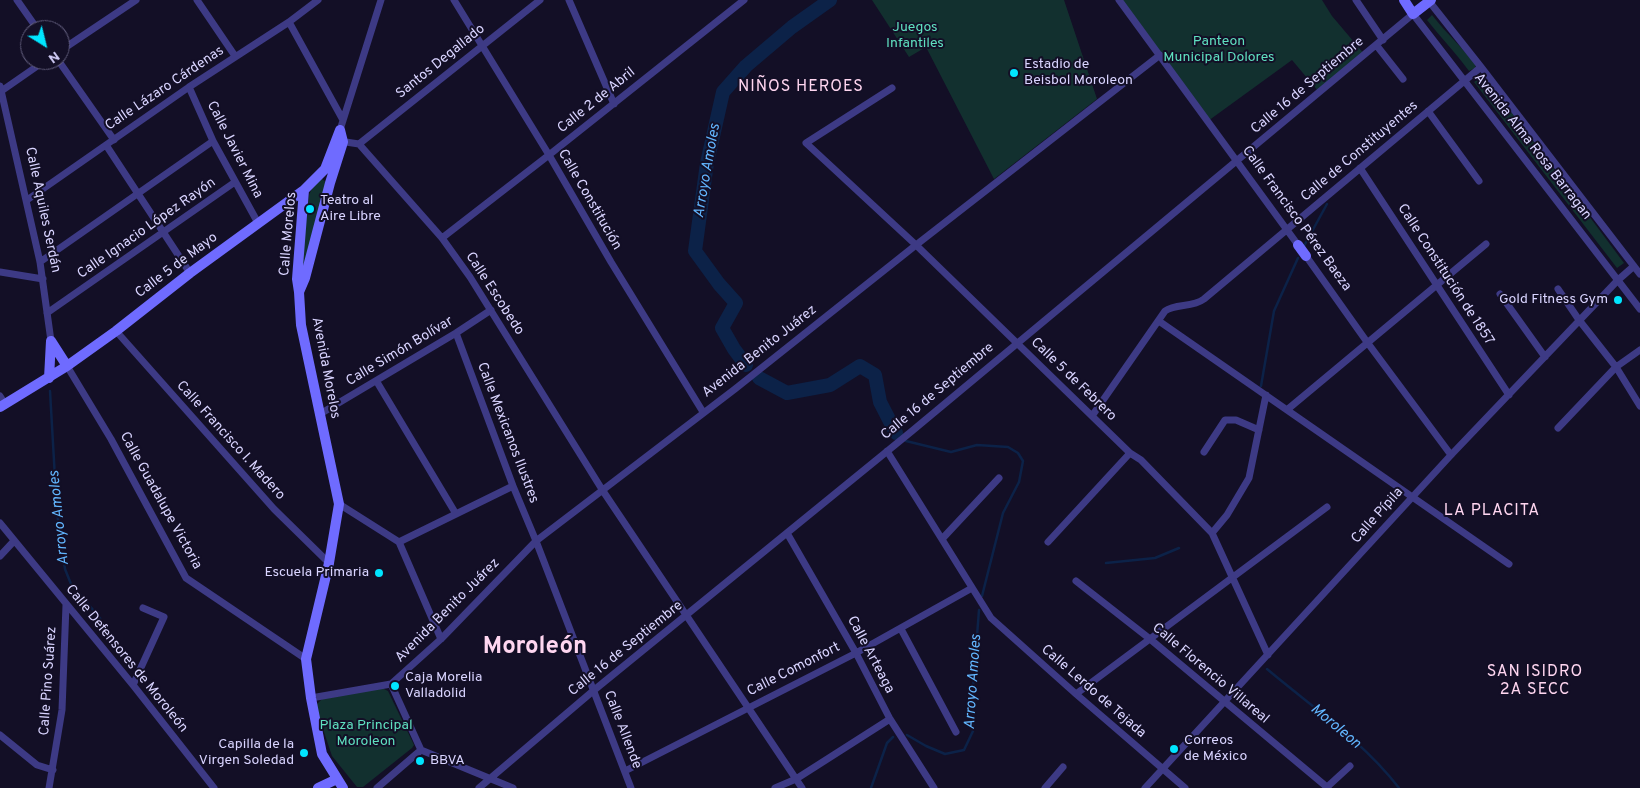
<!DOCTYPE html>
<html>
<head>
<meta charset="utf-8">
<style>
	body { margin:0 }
	#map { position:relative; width:1640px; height:788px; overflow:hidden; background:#130f26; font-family:Overpass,sans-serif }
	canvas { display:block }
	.north { position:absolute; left:20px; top:20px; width:50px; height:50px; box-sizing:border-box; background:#130f26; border:1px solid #625e7d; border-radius:50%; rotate:144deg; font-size:14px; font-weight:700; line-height:20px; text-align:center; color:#d9d4ff }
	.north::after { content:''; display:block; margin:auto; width:18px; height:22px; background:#00e5ff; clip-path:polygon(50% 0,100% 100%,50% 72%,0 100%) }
</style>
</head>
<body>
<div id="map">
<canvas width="1640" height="788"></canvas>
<div class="north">N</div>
</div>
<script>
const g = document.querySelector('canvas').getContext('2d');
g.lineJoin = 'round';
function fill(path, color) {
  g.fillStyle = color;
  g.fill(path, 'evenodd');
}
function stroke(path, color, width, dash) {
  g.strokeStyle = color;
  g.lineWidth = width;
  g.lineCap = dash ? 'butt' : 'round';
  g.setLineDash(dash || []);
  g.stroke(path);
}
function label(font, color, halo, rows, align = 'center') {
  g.font = font + ' Overpass,sans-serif';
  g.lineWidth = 4;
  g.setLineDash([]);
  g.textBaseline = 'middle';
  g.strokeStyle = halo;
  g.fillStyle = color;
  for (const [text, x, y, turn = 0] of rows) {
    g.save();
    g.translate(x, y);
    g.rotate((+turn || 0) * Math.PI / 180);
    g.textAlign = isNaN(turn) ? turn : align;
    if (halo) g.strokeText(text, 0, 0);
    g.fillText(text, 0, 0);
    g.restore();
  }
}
const green = new Path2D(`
	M872 0H1064L1097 99 994 179 926 47 909 57Z
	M1119 0H1322L1332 16 1365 55 1318 91 1292 60 1208 121Z
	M1432 15C1446 33 1462 47 1476 65L1475 68 1469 71C1456 53 1441 38 1427 20Z
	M1483 76 1516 118 1624 263 1617 268 1474 82Z
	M321 178 328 184 300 278 309 195 315 181Z
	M382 688 388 691 414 745 412 748 363 787H357L332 756 316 708 317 704 322 699Z`);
const stream = new Path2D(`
	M1304 246 1327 204
	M1261 386 1274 311 1298 258
	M50 391 57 513 65 569 71 584 100 618 102 634
	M906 441 951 452 977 445 1008 447 1018 453 1023 461 1019 482 1003 513 982 596
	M1106 563 1155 558 1179 548
	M1267 669C1312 707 1363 741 1399 788
	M907 735 926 746 945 754 964 750 973 731V688L979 610
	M871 788 887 743 893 737`);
const river = new Path2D(`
	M746 365 734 349 722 328 736 303 719 284 695 251 707 163 723 92 746 66 792 27 830 0
	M759 378 787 393 830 385 860 366 875 375 880 402 896 433`);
const street = new Path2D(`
	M17 0 38 30
	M197 0 235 56
	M454 0 549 155 611 262 703 412
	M569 0 614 104
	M1119 0 1298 245
	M1356 0 1383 40
	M1432 5 1481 67 1640 274
	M289 22 343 120
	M1377 46 1403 79
	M60 51 136 0
	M58 60 114 140
	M0 86 40 262 51 341
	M189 87 213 141 258 223
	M892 88 806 143 916 245 1130 453 1141 460 1212 533 1268 655
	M0 92 46 60
	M1428 111 1479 181
	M340 130 381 0
	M339 141 359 144 442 238 470 277 603 491 802 788
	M359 144 540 0
	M106 145 190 273
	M1360 168 1509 395
	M27 200 189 87 289 22 318 0
	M442 238 549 155 744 0
	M1306 256 1367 342 1451 455
	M40 262 213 141
	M0 272 43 279
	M1558 289 1579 320 1616 367 1640 406
	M1500 294 1545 357
	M47 313 235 182
	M1159 321 1509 564
	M116 331 274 509 329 563
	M456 333 513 486 536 541 631 788
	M67 366 111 439 186 578 306 659
	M377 382 456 514
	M0 396 5 404
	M1288 409 1486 244
	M320 414 456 333 491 310
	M1092 416 1165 311C1176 303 1192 308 1204 299L1481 67
	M1558 428 1616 367 1640 350
	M887 451 991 618 1076 694 1185 788
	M1204 452 1225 420H1236L1259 430
	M339 504 399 542 441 639
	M0 523 133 685 214 788
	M787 533 856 653 890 719 934 788
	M1212 533 1227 515 1249 478 1266 395
	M942 539 999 478
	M399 542 513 486
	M1048 542 1130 453
	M0 556 14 541
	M1076 581 1150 639 1328 788
	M901 629 956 732
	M391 684 441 639 536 541 735 389 916 245 1160 55
	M391 684 421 750
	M133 685 164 617 143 608
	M1076 694 1327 507
	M311 698 391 684
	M0 735 37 765 53 770
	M421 750 513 788
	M625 771 856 653 972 588
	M49 788 62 710 66 605
	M377 788 421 750
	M479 788 593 691 912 431 1413 14 1640 309
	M775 788 796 779 890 719
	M1045 788 1063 767
	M1145 788 1451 455 1618 280 1634 266
	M1326 788 1350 766`);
const secondary = new Path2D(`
	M1404 0 1413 14 1431 0
	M340 130 343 142 330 183 305 278 299 292 301 325 339 504 329 563 306 659 311 698 322 754 343 788
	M1298 245 1306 256
	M299 292 297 279 304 190
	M51 341 67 366
	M49 378 51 341
	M0 407 67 366 116 331 190 273 304 190 325 169 340 130
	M318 788 337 779`);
const markers = [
	[1014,73,5,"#00e5ff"],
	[310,209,5,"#00e5ff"],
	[1618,300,5,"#00e5ff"],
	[379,573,5,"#00e5ff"],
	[395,686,5,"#00e5ff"],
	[1174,749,5,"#00e5ff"],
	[304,753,5,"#00e5ff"],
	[420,761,5,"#00e5ff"]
];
const parkNames = [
	["Juegos",915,28],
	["Infantiles",915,44],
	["Panteon",1219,42],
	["Municipal Dolores",1219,58],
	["Plaza Principal",366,726],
	["Moroleon",366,742]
];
const streetNames = [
	["Santos Degallado",441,62,-39],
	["Calle 16 de Septiembre",1308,86,-40],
	["Calle Lázaro Cárdenas",165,89,-34],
	["Calle 2 de Abril",597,101,-39],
	["Avenida Alma Rosa Barragan",1532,147,52],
	["Calle Javier Mina",234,150,63],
	["Calle de Constituyentes",1360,152,-40],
	["Calle Constitución",589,200,60],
	["Calle Aquiles Serdán",42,210,78],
	["Calle Francisco Pérez Baeza",1296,219,54],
	["Calle Ignacio López Rayón",147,229,-35],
	["Calle Morelos",289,234,-85],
	["Calle 5 de Mayo",177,266,-37],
	["Calle Constitución de 1857",1445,275,57],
	["Calle Escobedo",494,294,57],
	["Calle Simón Bolívar",400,352,-31],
	["Avenida Benito Juárez",760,352,-38],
	["Avenida Morelos",325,368,79],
	["Calle 5 de Febrero",1073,380,44],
	["Calle 16 de Septiembre",938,392,-40],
	["Calle Mexicanos Ilustres",507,433,69],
	["Calle Francisco I. Madero",230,441,48],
	["Calle Guadalupe Victoria",160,501,61],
	["Calle Pípila",1378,516,-48],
	["Avenida Benito Juárez",448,611,-45],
	["Calle 16 de Septiembre",626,649,-39],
	["Calle Arteaga",870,655,62],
	["Calle Defensores de Moroleón",126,659,51],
	["Calle Comonfort",794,670,-27],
	["Calle Florencio Villareal",1210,674,40],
	["Calle Pino Suárez",49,681,-86],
	["Calle Lerdo de Tejada",1093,692,41],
	["Calle Allende",622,730,69]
];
const poiNames = [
	["Estadio de",1024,65],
	["Beisbol Moroleon",1024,81],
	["Teatro al",320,201],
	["Aire Libre",320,217],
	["Gold Fitness Gym",1608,300,"right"],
	["Escuela Primaria",369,573,"right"],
	["Caja Morelia",405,678],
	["Valladolid",405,694],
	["Correos",1184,741],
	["de México",1184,757],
	["Capilla de la",294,745,"right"],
	["Virgen Soledad",294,761,"right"],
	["BBVA",430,761]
];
const waterNames = [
	["Arroyo Amoles",708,171,-80],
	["Arroyo Amoles",60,518,-96],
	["Arroyo Amoles",974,682,-86],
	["Moroleon",1335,727,40]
];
const quarterNames = [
	["NIÑOS HEROES",801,88],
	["LA PLACITA",1492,512],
	["SAN ISIDRO",1535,673],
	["2A SECC",1535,691]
];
const townNames = [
	["Moroleón",535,648]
];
fill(green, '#12302f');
stroke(stream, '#0c2248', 2.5);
stroke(river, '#0c2248', 14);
stroke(street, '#3d3a85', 7);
stroke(secondary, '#6f6bff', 10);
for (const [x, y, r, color] of markers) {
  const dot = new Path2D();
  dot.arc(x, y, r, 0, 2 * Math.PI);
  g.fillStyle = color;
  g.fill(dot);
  stroke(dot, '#130f26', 2);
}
label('14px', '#5fe0c0', '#130f26', parkNames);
label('14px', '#d9d4ff', '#130f26', streetNames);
label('14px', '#d9d4ff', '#130f26', poiNames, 'left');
label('italic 15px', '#62b6ff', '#130f26', waterNames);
g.letterSpacing = '1px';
label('16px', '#ffd6f0', '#130f26', quarterNames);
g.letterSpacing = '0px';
label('bold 24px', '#ffd6f0', '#130f26', townNames);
</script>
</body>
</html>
